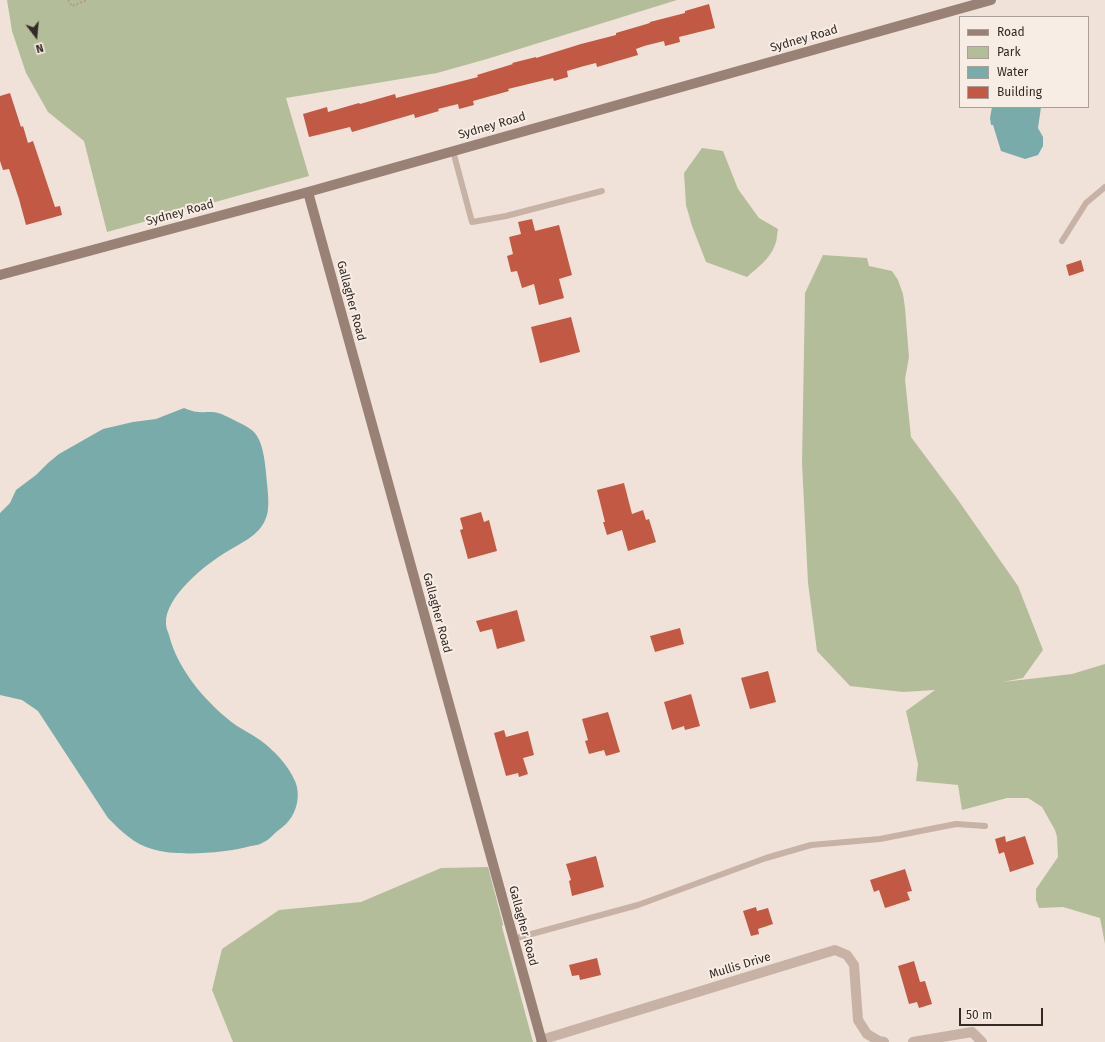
<!DOCTYPE html>
<html>
<head>
<meta charset="utf-8">
<style>
	body { margin:0 }
	#map { position:relative; width:1105px; height:1042px; overflow:hidden; background:#f0e2d8; font-family:"Fira Sans",sans-serif }
	canvas { display:block }
	.legend { position:absolute; left:959px; top:16px; width:130px; height:92px; box-sizing:border-box; background:#f8ede4; border:1px solid #a99f98; margin:0; padding:5px 7px; list-style:none; font-size:12px; color:#332926 }
	.legend li { display:flex; align-items:center; gap:8px; height:20px }
	.legend b { width:20px; border:1px solid #a99f98 }
	.north { position:absolute; left:16px; top:16px; width:40px; height:40px; -webkit-text-stroke:3px #f8ede4; paint-order:stroke; rotate:164deg; font-size:11px; font-weight:700; line-height:16px; text-align:center; color:#332926 }
	.north::after { content:''; display:block; margin:auto; width:14px; height:18px; background:#332926; clip-path:polygon(50% 0,100% 100%,50% 72%,0 100%) }
	.scale { position:absolute; left:959px; top:1008px; width:84px; height:18px; box-sizing:border-box; border:2px solid #332926; border-top:0; padding-left:5px; font-size:12px; line-height:14px; white-space:nowrap; color:#332926; -webkit-text-stroke:3px #f8ede4; paint-order:stroke }
</style>
</head>
<body>
<div id="map">
<canvas width="1105" height="1042"></canvas>
<ul class="legend">
<li><b style="height:5px;background:#9a8176"></b>Road</li>
<li><b style="height:11px;background:#b4bd99"></b>Park</li>
<li><b style="height:11px;background:#78aba9"></b>Water</li>
<li><b style="height:11px;background:#c15945"></b>Building</li>
</ul>
<div class="north">N</div>
<div class="scale">50 m</div>
</div>
<script>
const g = document.querySelector('canvas').getContext('2d');
g.lineJoin = 'round';
function fill(path, color) {
  g.fillStyle = color;
  g.fill(path, 'evenodd');
}
function stroke(path, color, width, dash) {
  g.strokeStyle = color;
  g.lineWidth = width;
  g.lineCap = dash ? 'butt' : 'round';
  g.setLineDash(dash || []);
  g.stroke(path);
}
function label(font, color, halo, rows, align = 'center') {
  g.font = font + ' "Fira Sans",sans-serif';
  g.lineWidth = 4;
  g.setLineDash([]);
  g.textBaseline = 'middle';
  g.strokeStyle = halo;
  g.fillStyle = color;
  for (const [text, x, y, turn = 0] of rows) {
    g.save();
    g.translate(x, y);
    g.rotate((+turn || 0) * Math.PI / 180);
    g.textAlign = isNaN(turn) ? turn : align;
    if (halo) g.strokeText(text, 0, 0);
    g.fillText(text, 0, 0);
    g.restore();
  }
}
const green = new Path2D(`
	M7 0H677L487 59 437 73 286 98 309 176 107 232 84 141 48 112 26 73 12 31Z
	M702 148 723 151 738 189 759 218 778 229C777 234 777 241 775 245 770 259 757 268 747 277L706 262 692 226 686 205 684 173Z
	M823 255 867 258 869 266 892 271 898 280 903 294 905 308 909 357 905 379 911 437 958 500 1018 586 1043 650 1023 678 1003 682 1072 674 1105 664V944L1100 918 1063 907 1039 908 1036 900V889L1058 857 1057 837 1055 830 1042 807 1028 798H1007L962 810 958 785 916 781 918 764 906 711 935 690 903 692 850 686 817 651 808 583 802 463 805 293Z
	M488 867 503 924 502 927 533 1042H233L212 990 222 949 279 910 361 902 441 868Z`);
const water = new Path2D(`
	M992 107H1041L1038 128 1043 137V146L1038 155 1025 159 1001 151 993 125H991L990 118Z
	M184 408C189 410 194 412 199 412 205 413 212 411 218 413 223 414 227 417 232 419 239 423 253 428 257 436 263 445 265 462 266 473 267 486 270 503 267 515 261 535 244 541 228 551 207 563 164 597 166 624 166 628 168 632 169 635 178 671 208 705 237 726 245 731 253 735 260 740 274 750 288 765 295 781 301 795 297 813 286 824 283 827 278 830 274 834 271 837 267 841 262 843 259 845 255 845 251 846 226 853 177 857 152 849 134 844 121 831 108 818L38 711 22 700 0 695V513L10 503 16 490 36 475 48 463 59 454 103 429 133 422 156 419Z`);
const building = new Path2D(`
	M709 4 715 28 679 37 680 42 665 46 664 41 644 46 636 49 638 55 597 67 596 63 584 66 567 71 568 77 554 81 553 78 508 89 509 91 473 101 474 105 459 109 458 104 438 109 439 111 415 118 414 114 352 132 350 127 309 137 303 114 327 107 328 112 359 103 360 104 395 94 396 98 478 77 477 75 513 64 512 63 536 57V58L581 44 616 35V33L650 23V22L685 13V11Z
	M10 93 21 127 23 126 28 143 33 141 55 207 60 206 62 215 26 225 19 199 9 169 3 170 0 161V96Z
	M532 219 535 231 559 225 572 275 559 279 564 298 539 305 534 284 522 288 517 271 511 272 507 256 513 254 509 237 521 234 518 222Z
	M1081 260 1084 271 1069 276 1066 265Z
	M571 317 580 352 540 363 531 327Z
	M624 483 632 514 643 510 646 520 649 519 656 542 628 551 622 530 607 535 603 522H605L597 490Z
	M481 512 484 522 489 520 497 551 468 559 460 530 463 529 460 518Z
	M517 610 525 641 497 649 492 629 480 632 476 621Z
	M680 628 684 644 655 652 650 636Z
	M768 671 776 702 750 709 741 678Z
	M691 694 700 726 685 730 684 726 672 730 664 702Z
	M608 712 620 752 606 756 604 750 589 754 585 741 588 740 582 719Z
	M504 730 506 737 528 731 534 755 523 758 528 774 519 777 518 773 506 776 494 733Z
	M1005 836 1006 842 1025 836 1034 864 1010 872 1004 852 999 854 995 839Z
	M596 856 604 887 572 896 569 881 571 880 566 864Z
	M905 869 912 891 907 892 910 900 885 908 879 890 874 892 870 880Z
	M756 907 757 911 768 908 773 924 758 929 759 934 751 936 743 911Z
	M597 958 601 975 580 980 579 975 572 976 569 965Z
	M914 961 920 982 925 981 932 1004 919 1008 917 1002 909 1004 898 966Z`);
const path = new Path2D(`
	M68 0 72 6 87 0`);
const lane = new Path2D(`
	M453 151 472 222 506 216 602 191
	M1062 241 1086 203 1105 187
	M513 939 638 905 766 858 811 845 880 839 956 824 985 826`);
const street = new Path2D(`
	M541 1040 835 950 847 955 854 965 858 1020 867 1034 879 1041 884 1042
	M913 1042 972 1032 982 1042`);
const secondary = new Path2D(`
	M308 192 542 1042
	M0 275 308 192 991 0`);
const streetNames = [
	["Sydney Road",804,39,-16],
	["Sydney Road",492,126,-16],
	["Sydney Road",180,213,-15],
	["Gallagher Road",351,301,75],
	["Gallagher Road",437,613,75],
	["Gallagher Road",523,926,75],
	["Mullis Drive",740,966,-17]
];
fill(green, '#b4bd99');
fill(water, '#78aba9');
fill(building, '#c15945');
stroke(path, '#b29b8f', 2, [2, 2]);
stroke(lane, '#c7b2a5', 6);
stroke(street, '#c7b2a5', 10);
stroke(secondary, '#9a8176', 10);
label('12px', '#332926', '#f8ede4', streetNames);
</script>
</body>
</html>
